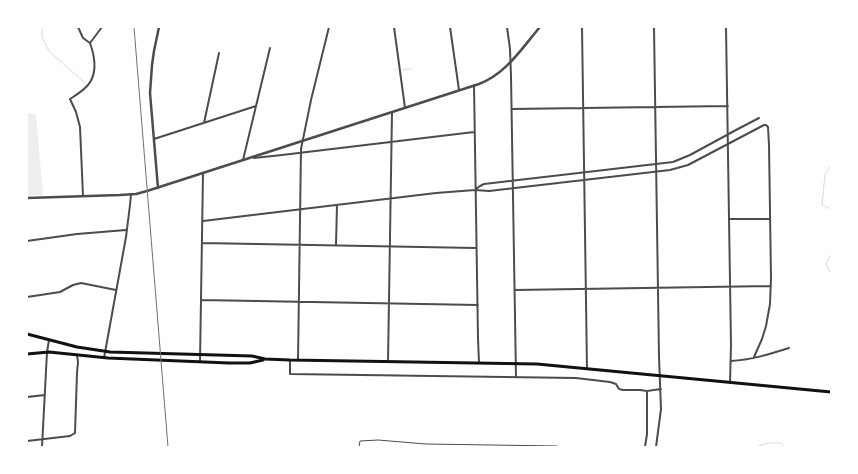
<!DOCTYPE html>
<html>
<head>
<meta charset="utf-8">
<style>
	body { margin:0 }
	#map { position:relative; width:858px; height:474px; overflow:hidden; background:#fff; font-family:"DejaVu Sans",sans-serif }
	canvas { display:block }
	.frame { position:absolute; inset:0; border:28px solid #fff; pointer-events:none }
</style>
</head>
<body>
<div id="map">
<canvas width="858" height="474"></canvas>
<div class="frame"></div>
</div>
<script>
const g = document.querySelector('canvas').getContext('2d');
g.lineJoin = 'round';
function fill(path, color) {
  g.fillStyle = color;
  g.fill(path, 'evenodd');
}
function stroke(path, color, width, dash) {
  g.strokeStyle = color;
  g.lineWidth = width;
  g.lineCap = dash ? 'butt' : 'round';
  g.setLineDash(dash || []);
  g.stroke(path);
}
const green = new Path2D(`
	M27 112 36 115 43 195 27 196Z`);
const stream = new Path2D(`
	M42 27V37L49 51 85 83
	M402 70 411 69
	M394 71 396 70
	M831 165 825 174 822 205 831 209
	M831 253 826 265 831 274
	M755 447 768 443H781L784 447`);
const service = new Path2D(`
	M359 447 360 441 378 440 426 444 557 446`);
const minor = new Path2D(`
	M78 27 83 38 90 43
	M394 27 405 108
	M450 27 459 90
	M507 27 510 49 511 76 516 377
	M582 27 587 369
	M654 27 659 357 661 409 656 447
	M726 27 731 345 730 383
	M90 43 102 27
	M474 85 478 338 479 363
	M512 109 728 106
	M204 123 219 53
	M154 139 256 106
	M254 158 282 155 474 132
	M243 160 270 48
	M476 189 480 186 484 184 673 162 690 155 736 130 759 118
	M83 196 80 127 76 112 70 99C76 95 83 91 88 85 98 73 95 57 90 43
	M730 219H770
	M203 221 436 193 475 190 489 191 670 170 688 165 764 125H766L768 127 769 145 771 278 770 304 766 326 762 339 754 357
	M27 241 77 234 126 230
	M202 243 476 248
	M336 245 337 205
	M515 290 771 286
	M27 297 60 292 73 285 81 283 116 290
	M201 300 478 305
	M104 358 126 237 130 205 131 194
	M298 360 301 149 311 100 329 27
	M290 361V374L576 378 610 382 616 384 619 389 623 390H640L647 391 661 389
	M731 361C751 360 770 354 789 348
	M200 362 203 173
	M388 362 392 112
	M27 397 45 395
	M27 441 70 436 75 433 77 373 78 362 77 355
	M42 447 47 352 49 340
	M645 447 647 434V391`);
const tertiary = new Path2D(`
	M158 188 150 93 152 65 154 51 159 27
	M27 198 120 195 136 194 147 191 479 84C506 74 522 48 540 27`);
const primary = new Path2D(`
	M27 334 77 347 110 352 252 356 265 359 290 360 537 364 831 392
	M27 354 49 352 108 358 229 363H250L263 360`);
const rail = new Path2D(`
	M134 27 168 447`);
fill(green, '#eee');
stroke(stream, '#d9d9d9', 1);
stroke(service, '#4c4c4c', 1);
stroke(minor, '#4c4c4c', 2);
stroke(tertiary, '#4c4c4c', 2.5);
stroke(primary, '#111', 3);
stroke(rail, '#707070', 1);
</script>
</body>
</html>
